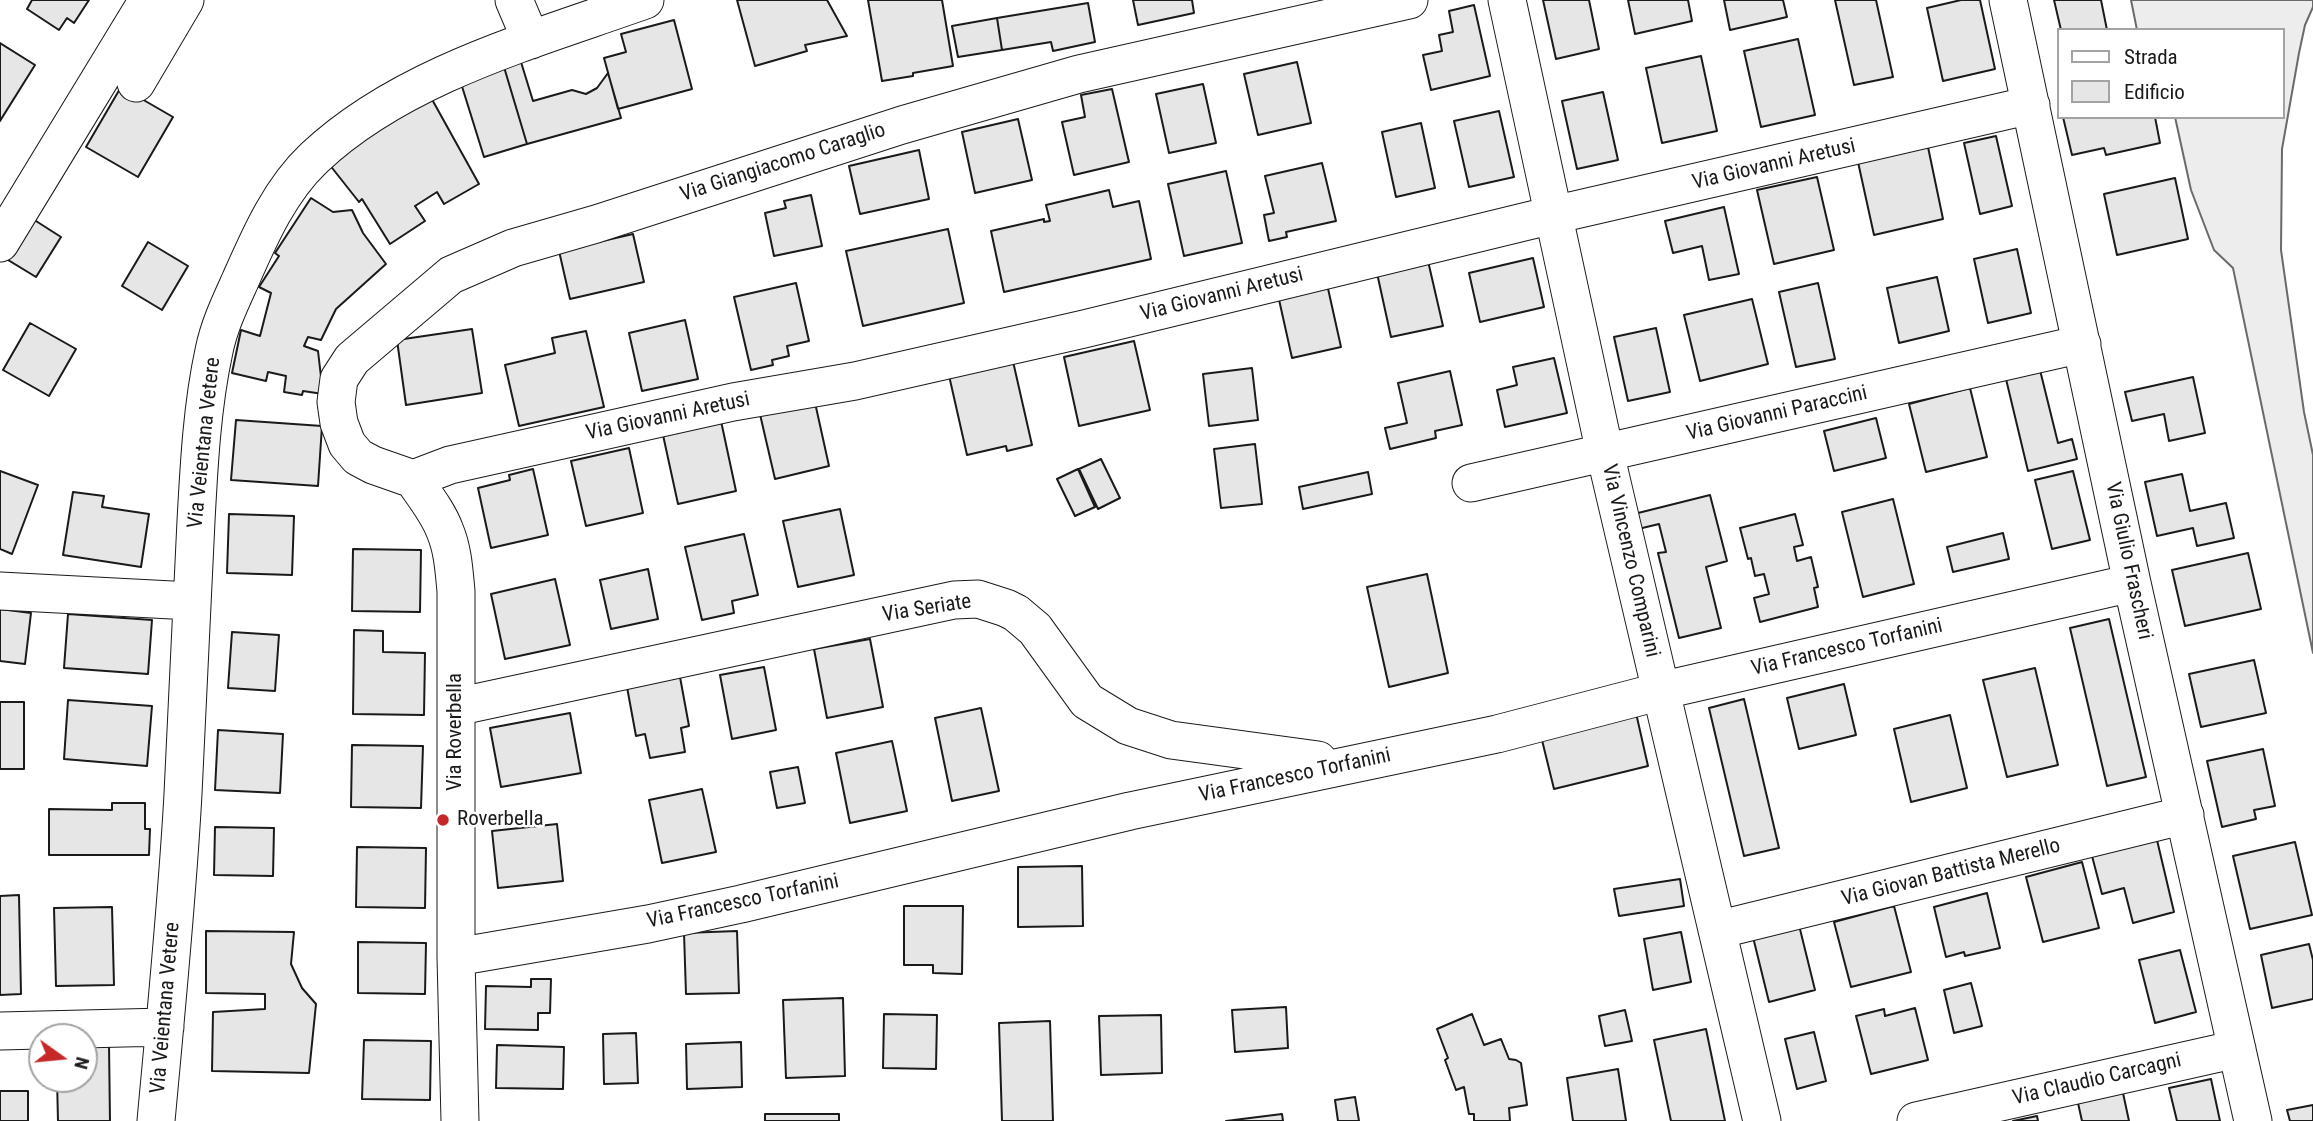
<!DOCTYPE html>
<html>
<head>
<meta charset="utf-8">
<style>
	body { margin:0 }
	#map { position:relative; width:2313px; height:1121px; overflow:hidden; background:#fff; font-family:"Roboto Condensed",sans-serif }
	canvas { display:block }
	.legend { position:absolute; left:2057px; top:28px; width:228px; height:91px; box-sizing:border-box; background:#fff; border:2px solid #a3a3a3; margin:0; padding:9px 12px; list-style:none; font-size:21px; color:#1a1a1a }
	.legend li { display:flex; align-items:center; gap:14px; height:35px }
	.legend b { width:35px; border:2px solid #a3a3a3 }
	.north { position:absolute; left:28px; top:1023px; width:70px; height:70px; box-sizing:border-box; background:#fff; border:2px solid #a3a3a3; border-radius:50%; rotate:105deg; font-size:19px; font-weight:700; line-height:28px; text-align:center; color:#1a1a1a }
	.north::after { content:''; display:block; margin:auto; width:24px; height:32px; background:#c62828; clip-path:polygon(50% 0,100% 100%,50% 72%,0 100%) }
</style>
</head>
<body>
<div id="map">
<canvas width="2313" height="1121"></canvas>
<ul class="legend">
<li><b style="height:9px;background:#fff"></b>Strada</li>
<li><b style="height:19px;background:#e6e6e6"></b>Edificio</li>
</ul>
<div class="north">N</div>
</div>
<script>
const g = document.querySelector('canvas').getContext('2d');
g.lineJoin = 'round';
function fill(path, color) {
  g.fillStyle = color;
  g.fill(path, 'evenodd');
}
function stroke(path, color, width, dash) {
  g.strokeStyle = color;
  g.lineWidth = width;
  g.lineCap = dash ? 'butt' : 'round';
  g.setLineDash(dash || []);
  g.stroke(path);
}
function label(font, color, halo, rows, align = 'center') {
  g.font = font + ' "Roboto Condensed",sans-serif';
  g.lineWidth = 5;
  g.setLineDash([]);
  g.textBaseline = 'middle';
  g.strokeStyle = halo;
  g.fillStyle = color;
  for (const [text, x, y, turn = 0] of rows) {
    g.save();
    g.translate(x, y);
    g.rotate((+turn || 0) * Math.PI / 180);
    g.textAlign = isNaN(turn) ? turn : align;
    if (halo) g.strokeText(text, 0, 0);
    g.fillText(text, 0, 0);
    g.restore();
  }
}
const built = new Path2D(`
	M2131 0H2313V7L2305 25 2299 53 2282 149 2281 250 2304 412 2313 455V653L2233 268 2214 250 2191 190 2175 117H2283V30H2137Z`);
const building = new Path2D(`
	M32 0H89L74 23 67 18 59 30 27 9Z
	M737 0H827L847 36 805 45 807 51 755 66Z
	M868 0H942L953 66 913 73V76L882 81Z
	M1133 0H1192L1194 13 1138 25Z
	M1543 0H1589L1599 49 1556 59Z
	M1628 0H1688L1692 21 1635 34Z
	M1724 0H1783L1787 17 1730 30Z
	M1835 0H1876L1893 77 1854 85Z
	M1961 0H1980L1995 69 1943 81 1927 8Z
	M2054 0H2101L2107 30H2061Z
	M1088 3 1095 42 1053 51 1051 42 1002 50 997 18Z
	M1474 5 1490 76 1431 90 1423 55 1442 51 1439 35 1453 32 1449 11Z
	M997 18 1002 50 958 57 952 26Z
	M674 20 692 89 618 109 604 58 626 52 621 34Z
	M1798 39 1815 115 1761 127 1744 51Z
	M0 43 35 65 0 121Z
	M1701 56 1717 131 1662 143 1646 68Z
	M521 62 533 101 572 90 586 94 597 88 608 73 621 118 527 144 504 67Z
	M1297 62 1311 123 1258 135 1244 74Z
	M504 67 527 144 484 157 460 80Z
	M1203 84 1216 143 1169 153 1156 94Z
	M121 87 173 117 138 177 86 147Z
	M1112 89 1129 162 1074 175 1062 122 1085 117 1081 95Z
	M1603 92 1618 160 1577 169 1562 101Z
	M429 94 479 184 444 204 437 192 415 206 425 221 390 244 362 199 359 202 329 164Z
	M1499 111 1514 177 1469 187 1454 121Z
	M2063 117H2155L2160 143 2106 155 2104 148 2072 155Z
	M1018 119 1032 180 975 193 962 132Z
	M1421 123 1435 188 1396 197 1382 132Z
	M1996 136 2012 206 1980 214 1964 143Z
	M1928 147 1943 219 1874 235 1858 162Z
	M919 150 929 199 860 214 849 166Z
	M1322 163 1336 221 1286 232 1287 237 1269 241 1264 215 1274 213 1265 176Z
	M1226 171 1242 243 1184 256 1168 184Z
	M1817 177 1834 250 1774 264 1757 190Z
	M2175 178 2188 239 2117 255 2104 194Z
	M1109 190 1113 207 1139 201 1151 259 1004 292 991 231 1044 219V222L1050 221 1046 205Z
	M811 195 822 246 774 256 765 213 786 208 784 201Z
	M311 198 333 212 352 210 363 233 386 264 336 309 321 340 308 337 304 346 318 351 323 394 303 391 302 395 284 392 286 376 268 372 266 381 232 373 241 330 260 336 271 293 259 287 279 256 275 253Z
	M1724 207 1739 274 1709 280 1702 246 1673 253 1665 221Z
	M25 214 61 237 36 277 0 255Z
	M948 229 964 303 863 326 846 251Z
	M633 234 644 282 570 299 559 251Z
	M148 242 188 266 162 310 122 286Z
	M2017 249 2031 313 1988 323 1974 259Z
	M1533 258 1544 307 1480 322 1469 273Z
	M1428 261 1443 326 1391 337 1377 273Z
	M1937 277 1949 331 1899 343 1887 288Z
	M796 283 809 341 787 346 789 356 772 360 773 365 751 370 734 297Z
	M1818 283 1835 359 1796 367 1779 292Z
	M1327 284 1341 347 1292 358 1278 295Z
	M1752 299 1768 364 1700 381 1684 315Z
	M685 320 698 379 642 391 629 333Z
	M30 323 76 349 49 396 3 370Z
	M1656 328 1670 392 1628 401 1614 337Z
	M472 329 482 393 406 405 397 340Z
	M586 331 604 407 519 426 505 365 555 353 552 338Z
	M1134 341 1150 410 1079 426 1064 357Z
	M1012 357 1032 445 1007 451 1006 446 967 455 948 371Z
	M1554 358 1567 413 1505 427 1497 390 1517 385 1513 367Z
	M1252 368 1258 420 1209 426 1203 374Z
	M2040 370 2058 443 2072 439 2077 459 2028 471 2006 379Z
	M1450 371 1462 425 1435 431 1436 438 1390 449 1385 428 1407 423 1398 383Z
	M2193 377 2205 433 2169 441 2164 414 2132 421 2125 392Z
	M1970 388 1987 457 1926 472 1909 404Z
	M814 398 829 466 775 479 759 410Z
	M1876 418 1886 458 1834 471 1824 431Z
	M236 420 322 426 318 486 231 480Z
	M721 421 736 491 678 504 663 435Z
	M1255 444 1262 504 1221 508 1214 449Z
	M629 448 643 513 586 526 571 461Z
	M1101 459 1120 498 1098 509 1079 469Z
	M533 469 548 535 491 548 478 488 510 480 509 475Z
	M1078 469 1095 507 1075 516 1057 479Z
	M0 471 38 485 12 554 0 549Z
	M2073 471 2090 540 2052 549 2035 480Z
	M1368 472 1372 494 1303 509 1299 487Z
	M2182 474 2190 511 2226 503 2234 538 2197 546 2193 528 2157 536 2145 482Z
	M73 492 104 496 102 507 149 514 141 567 63 555Z
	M1710 495 1727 561 1706 567 1721 628 1679 638 1658 553 1666 552 1659 524 1634 530 1630 515Z
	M1893 499 1914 584 1863 597 1842 512Z
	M840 509 854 575 798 587 783 521Z
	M229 514 294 516 292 575 227 573Z
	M1795 514 1803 545 1794 547 1797 561 1811 557 1818 587 1814 588 1818 607 1760 622 1754 598 1769 594 1764 574 1755 576 1751 558 1748 559 1740 528Z
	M2003 533 2009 559 1953 572 1947 547Z
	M744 534 758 595 732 601 734 613 702 620 685 547Z
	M353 549 421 550 420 612 352 611Z
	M2248 553 2261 609 2185 626 2172 570Z
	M648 569 658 619 611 629 600 580Z
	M1427 574 1448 673 1389 687 1367 587Z
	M555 579 570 645 505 659 491 594Z
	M0 609 31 613 25 664 0 661Z
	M68 614 152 620 148 674 64 668Z
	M2109 619 2146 777 2107 786 2070 628Z
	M354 630 383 631V652L425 653 424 715 353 714Z
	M232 632 279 635 275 691 228 688Z
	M870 639 883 707 827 718 814 649Z
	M2254 660 2266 713 2201 727 2189 674Z
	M764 667 776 730 732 739 720 675Z
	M2035 668 2058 765 2007 777 1983 680Z
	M680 677 689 726 681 728 685 752 650 758 645 734 636 736 627 687Z
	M1844 684 1856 735 1799 749 1787 698Z
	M1744 699 1779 848 1744 856 1709 708Z
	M68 700 152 706 147 766 64 759Z
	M0 702H24V769H0Z
	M981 708 999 791 952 801 935 718Z
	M570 713 581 773 501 787 490 728Z
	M1636 713 1648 766 1554 789 1541 736Z
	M1950 715 1967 788 1911 802 1894 729Z
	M218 730 283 734 280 793 215 790Z
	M892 741 907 811 850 823 836 753Z
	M352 745 423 746 421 808 351 807Z
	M2263 749 2275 806 2254 810 2256 819 2222 827 2207 761Z
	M798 767 805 803 777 808 770 772Z
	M702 789 716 852 662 863 649 800Z
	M112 803H145V829H150L149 855H49V809L112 810Z
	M557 824 563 881 498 888 492 831Z
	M215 827 274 828 273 876 214 875Z
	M2157 840 2174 912 2133 923 2124 888 2102 894 2092 856Z
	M2295 842 2312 915 2250 929 2233 856Z
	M357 847 426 848 425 908 356 907Z
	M2082 862 2099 928 2043 942 2026 877Z
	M1082 866 1083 926 1018 927V867Z
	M1680 879 1684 906 1619 916 1614 889Z
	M1987 893 2000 948 1965 956 1964 952 1946 957 1934 907Z
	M19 895 21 994 0 995V896Z
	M904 906H963L962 974 933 973V965H904Z
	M1894 906 1911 972 1851 987 1834 922Z
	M112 907 114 985 56 986 54 908Z
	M1798 921 1815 990 1769 1002 1752 933Z
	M206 931 294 932 291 964 302 988 316 1004 309 1073 212 1071 213 1012 265 1009V994L206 993Z
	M737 931 739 993 686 994 684 933Z
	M1681 932 1691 982 1653 990 1644 939Z
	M358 942 426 943 425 994 358 993Z
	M2309 944 2313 960V999L2272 1008 2261 955Z
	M2180 950 2196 1012 2155 1023 2139 960Z
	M531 979H551L550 1013H538V1030L485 1029 486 986 531 987Z
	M1971 983 1982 1026 1954 1033 1944 990Z
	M843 998 845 1076 786 1078 783 1000Z
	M1286 1007 1288 1048 1235 1052 1232 1010Z
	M1915 1008 1928 1060 1871 1074 1856 1016 1884 1009 1885 1016Z
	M1625 1010 1632 1041 1605 1046 1599 1016Z
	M884 1014 937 1015 936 1069 883 1068Z
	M1472 1014 1484 1045 1501 1039 1509 1059 1516 1060 1521 1063 1527 1105 1509 1108 1510 1121H1474V1114H1469L1464 1087 1456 1090 1445 1060 1448 1058 1437 1029Z
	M1161 1015 1162 1073 1101 1075 1099 1016Z
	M1050 1021 1053 1121H1002L999 1023Z
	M1706 1029 1725 1121H1671L1654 1040Z
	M1814 1032 1826 1081 1797 1089 1785 1039Z
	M636 1033 638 1083 604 1084 603 1034Z
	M364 1040 431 1041 430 1100 362 1099Z
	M741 1042 742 1087 687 1089 686 1044Z
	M109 1044 110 1121H58L57 1079H84V1045Z
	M497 1045 564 1047 563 1089 496 1088Z
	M1618 1069 1626 1121H1573L1567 1078Z
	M2211 1079 2220 1121H2177L2169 1088Z
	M0 1091H28V1121H0Z
	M2123 1093 2129 1121H2082L2078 1103Z
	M1355 1097 1359 1121H1338L1335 1100Z
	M2313 1105V1121H2290L2287 1110Z
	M765 1114H839V1121H765Z
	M1282 1114 1283 1121H1226Z
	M2037 1116 2038 1121H2013Z`);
const minor = new Path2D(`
	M514 0 531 40
	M1507 0 1605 453 1762 1121
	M2008 0 2132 583 2253 1121
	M136 83 185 0
	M0 243 148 0
	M413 479 450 465 733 402 855 381 1084 329 1536 219 2031 105
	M413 479 373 465 358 457 347 444 339 423 336 402 339 379 352 359 451 275 513 248 596 224 902 125 1079 74 1409 0
	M413 479C424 495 438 512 445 531 453 550 454 571 456 591V957L460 1121
	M1471 483 2082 344
	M0 591 191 601
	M456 707 954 600 978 599 1006 608 1016 613 1035 629 1087 701 1128 726 1171 740 1318 760
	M1717 930 2185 815
	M456 957 648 924 741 904 1130 811 1497 734 1677 687 2132 583
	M0 1031 165 1027
	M156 1121C166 1012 177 903 183 794 188 703 191 612 196 521 199 465 202 406 214 351 219 326 230 303 240 281 259 238 279 191 314 158 402 75 533 40 645 0
	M1916 1121 2237 1049`);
const markers = [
	[443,820,7,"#c62828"]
];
const streetNames = [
	["Via Giangiacomo Caraglio",783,163,-18],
	["Via Giovanni Aretusi",1774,165,-13],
	["Via Giovanni Aretusi",1222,295,-14],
	["Via Giovanni Paraccini",1777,414,-13],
	["Via Giovanni Aretusi",668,417,-12],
	["Via Veientana Vetere",205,443,-84],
	["Via Vincenzo Comparini",1630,561,77],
	["Via Giulio Frascheri",2128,561,78],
	["Via Seriate",927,609,-9],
	["Via Francesco Torfanini",1847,648,-13],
	["Via Roverbella",456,732,-90],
	["Via Francesco Torfanini",1295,776,-12],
	["Via Giovan Battista Merello",1951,873,-14],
	["Via Francesco Torfanini",743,902,-12],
	["Via Veientana Vetere",166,1008,-85],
	["Via Claudio Carcagni",2097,1080,-13]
];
const poiNames = [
	["Roverbella",457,820]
];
fill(built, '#ededed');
stroke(built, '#6a6a6a', 2);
fill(building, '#e6e6e6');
stroke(building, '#1a1a1a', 2);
stroke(minor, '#1a1a1a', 39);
stroke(minor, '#fff', 37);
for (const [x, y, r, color] of markers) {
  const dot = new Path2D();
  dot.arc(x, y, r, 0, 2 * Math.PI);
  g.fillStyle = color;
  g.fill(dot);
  stroke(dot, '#fff', 2.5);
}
label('21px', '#1a1a1a', '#fff', streetNames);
label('21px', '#1a1a1a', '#fff', poiNames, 'left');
</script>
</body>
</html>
